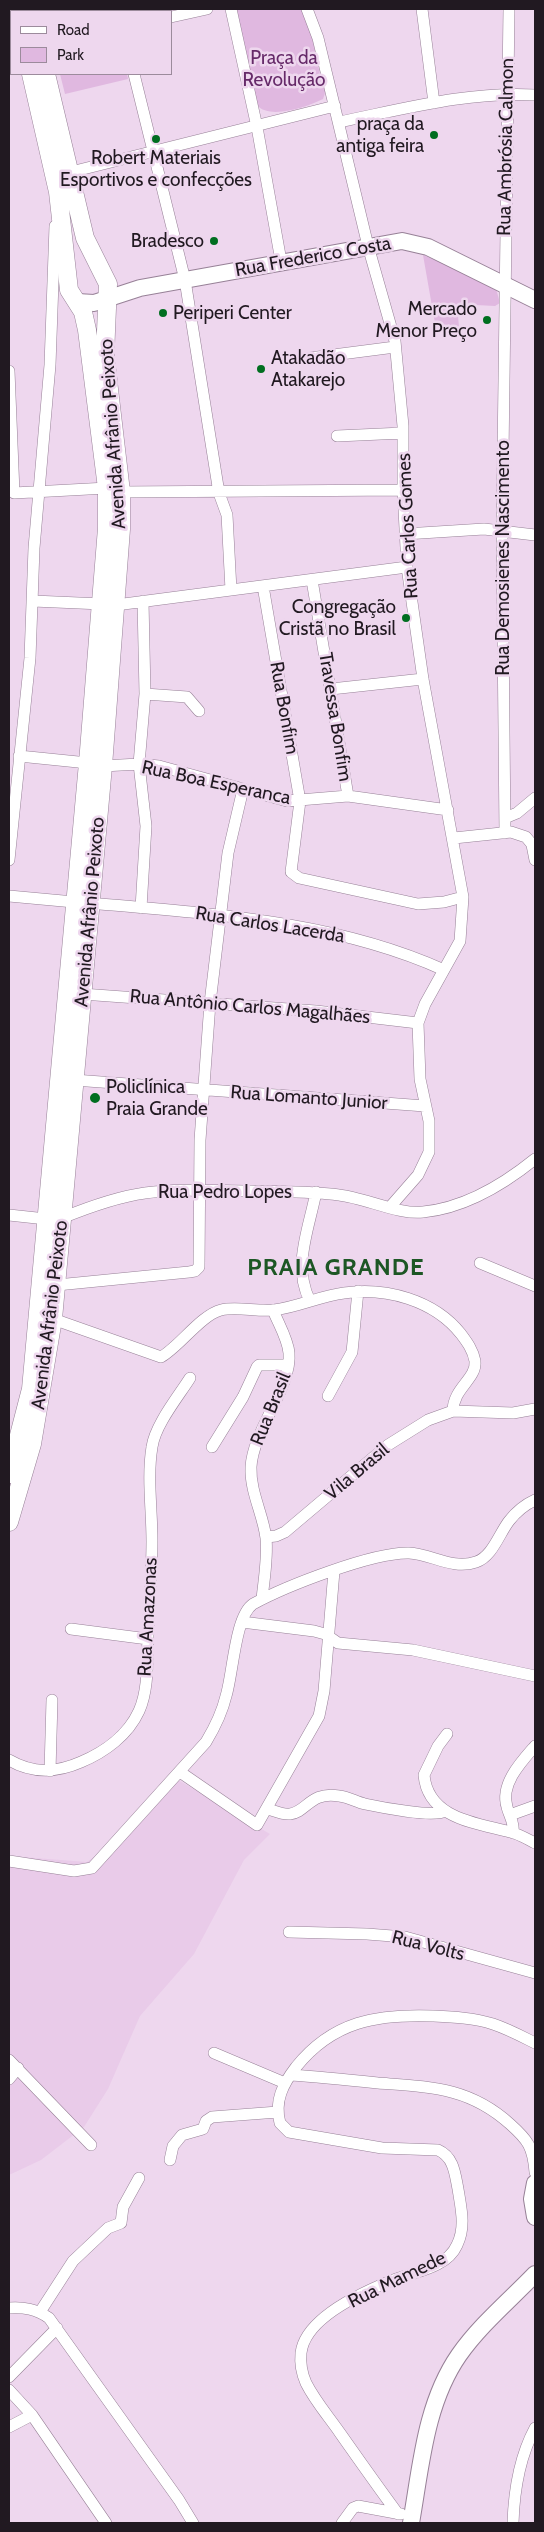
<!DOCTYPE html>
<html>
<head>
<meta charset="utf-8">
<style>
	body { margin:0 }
	#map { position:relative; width:544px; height:2532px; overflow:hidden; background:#eed7ee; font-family:Cabin,sans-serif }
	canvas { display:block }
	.frame { position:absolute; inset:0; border:10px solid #211921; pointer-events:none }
	.legend { position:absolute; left:10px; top:10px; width:162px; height:65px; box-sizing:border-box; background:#eed7ee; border:1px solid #9c8b9c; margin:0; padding:6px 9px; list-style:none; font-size:15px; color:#211921 }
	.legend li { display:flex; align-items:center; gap:10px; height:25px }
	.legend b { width:25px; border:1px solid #9c8b9c }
</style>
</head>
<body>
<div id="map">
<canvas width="544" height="2532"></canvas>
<div class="frame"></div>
<ul class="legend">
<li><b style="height:6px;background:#fff"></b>Road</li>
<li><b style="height:14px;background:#e0b8e0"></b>Park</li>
</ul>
</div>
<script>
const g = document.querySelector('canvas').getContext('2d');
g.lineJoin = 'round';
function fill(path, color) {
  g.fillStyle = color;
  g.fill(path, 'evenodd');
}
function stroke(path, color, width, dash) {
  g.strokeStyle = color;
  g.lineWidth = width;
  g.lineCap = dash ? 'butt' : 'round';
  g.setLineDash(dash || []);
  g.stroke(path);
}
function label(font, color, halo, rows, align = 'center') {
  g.font = font + ' Cabin,sans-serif';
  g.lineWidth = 5;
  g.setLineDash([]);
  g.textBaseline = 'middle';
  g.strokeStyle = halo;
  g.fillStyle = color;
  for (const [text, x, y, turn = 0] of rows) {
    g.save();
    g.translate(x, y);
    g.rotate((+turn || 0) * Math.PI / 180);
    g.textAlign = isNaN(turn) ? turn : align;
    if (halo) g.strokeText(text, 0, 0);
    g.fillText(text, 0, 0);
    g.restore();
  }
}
const built = new Path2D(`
	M173 1777 270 1834 244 1860 194 1954 140 2016 108 2089 84 2127 41 2160 9 2175V2083L23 2069 9 2056V1856L87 1862 106 1848Z`);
const green = new Path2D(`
	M236 9H301L307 15 322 83 326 90 323 99C307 107 269 120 257 105Z
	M60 74H127L128 79 65 94Z
	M423 255 495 285 500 303 495 306 457 304 459 327 436 329Z`);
const minor = new Path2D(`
	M119 9 120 11
	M231 9 257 127 281 261
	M307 9 318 38 368 246 395 341 403 426V490L407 567 423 679 463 897 460 941 425 1004 418 1023 420 1079 429 1121V1152L418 1175 390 1207
	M422 9 434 103
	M171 17 207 9
	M134 74 185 280 219 493 227 515 231 590
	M339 122C404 109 469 91 535 95
	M71 172 335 106
	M310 358 395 347
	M9 371 14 493 107 488
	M337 436 403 433
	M121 492 403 490
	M405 534 484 529 535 535
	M312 580 348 796
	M263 586 300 801 291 872 299 878 418 904 444 902 463 897
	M33 601 102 604
	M116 605 407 567
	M331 689 423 679
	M145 694 187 697 199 711
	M19 756 88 763
	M103 766 139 764 159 766 287 801 348 796 448 810
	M505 818 517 813 535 798
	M505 833 502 529 509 9
	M454 838 511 832 526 837 535 848
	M532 845 535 860
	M9 860 30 658 34 548 50 365 55 226
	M9 896 74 902
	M90 903C210 914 333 920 444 970
	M141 908 146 826 139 764 145 694 143 601
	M82 994 316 1011 418 1023
	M74 1080 425 1106
	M9 1215 46 1219
	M62 1218C89 1207 116 1197 145 1193 180 1188 216 1191 251 1191 280 1192 310 1191 339 1195 365 1198 400 1215 423 1212 465 1208 504 1184 535 1159
	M480 1263 535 1286
	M57 1285 189 1272 195 1271 199 1267 200 1140 210 1003 228 853 243 789
	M310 1301C292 1266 309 1229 316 1192
	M53 1319 161 1357C179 1347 201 1315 221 1310 237 1306 257 1312 274 1310 298 1307 320 1296 344 1293 386 1287 434 1300 461 1334 467 1342 473 1350 475 1361 477 1379 453 1388 453 1411
	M328 1396 352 1352 358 1291
	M212 1447 243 1397 257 1367 259 1365H288
	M266 1537 276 1536 285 1532 388 1445 428 1420 453 1411 513 1413 535 1409
	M262 1599C264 1579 268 1558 266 1538 263 1514 250 1492 251 1467 253 1430 292 1387 289 1353 288 1339 278 1323 273 1310
	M242 1622 314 1631 325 1634 338 1643 413 1650 535 1676
	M71 1629 148 1639
	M447 1734 438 1746 424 1775C428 1819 477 1823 510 1832 519 1834 527 1839 535 1843
	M9 1760C33 1774 56 1773 81 1762 105 1752 128 1735 139 1711 149 1689 147 1659 148 1636 149 1604 152 1573 152 1541 152 1510 147 1477 152 1447 155 1425 178 1397 190 1378
	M50 1771 52 1700
	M180 1772 257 1825 319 1716 324 1691 334 1571
	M268 1809C275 1811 283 1815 290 1814 307 1812 310 1791 339 1796 349 1797 356 1802 365 1804 379 1807 435 1818 445 1811
	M510 1815 535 1806
	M513 1833C515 1823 509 1816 507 1807 500 1784 521 1762 535 1746
	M9 1861 74 1871 92 1868 206 1742C215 1727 222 1713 226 1696 233 1674 235 1616 253 1604 286 1586 373 1552 409 1553 432 1554 452 1570 476 1562 492 1557 499 1534 509 1521 516 1512 524 1505 535 1500
	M289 1932 367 1934 405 1937 535 1973
	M214 2053 285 2083
	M9 2060 91 2145
	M291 2075C320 2077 349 2080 378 2083 430 2087 469 2087 510 2124 528 2140 533 2147 535 2172
	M9 2079 18 2068
	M170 2160 173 2146 182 2135 203 2129 206 2121 212 2117 278 2112
	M9 2308C24 2307 36 2309 49 2318L179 2500 193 2523
	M40 2312 73 2261 108 2228 121 2223 123 2207 139 2178
	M9 2377 57 2328
	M9 2390 32 2415 106 2523
	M9 2427 32 2415
	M398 2514C378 2487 359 2460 340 2433 329 2417 315 2401 306 2383 302 2374 300 2363 301 2353 305 2318 363 2292 393 2280 414 2272 447 2268 457 2245 466 2227 461 2208 458 2189 455 2174 454 2157 438 2150L382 2148 289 2132 280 2123C274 2101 283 2084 296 2067 333 2021 377 2014 433 2016 453 2017 474 2018 493 2024 508 2029 521 2036 535 2043
	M342 2523 353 2508 358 2506 401 2514
	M513 2523C514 2491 520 2456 535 2428`);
const secondary = new Path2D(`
	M77 302 94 303 140 288 402 241 428 247 535 300
	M535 2183 532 2199 535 2217
	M411 2523C421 2467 425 2404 459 2355 480 2325 510 2300 535 2274`);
const primary = new Path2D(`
	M16 9V11
	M31 9 32 11
	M9 1474 31 1389 88 763 107 528V488L87 330 83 312 69 290 58 192 31 74
	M9 1522 32 1444 53 1319 103 766 121 529V492L105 355 108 284 85 238 46 74`);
const markers = [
	[434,135,5,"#006e20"],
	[156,139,5,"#006e20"],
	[214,241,5,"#006e20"],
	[163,313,5,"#006e20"],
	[487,320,5,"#006e20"],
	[261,369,5,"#006e20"],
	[406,618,5,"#006e20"],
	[95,1098,6,"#006e20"]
];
const parkNames = [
	["Praça da",284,58],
	["Revolução",284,80]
];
const poiNames = [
	["praça da",424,124],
	["antiga feira",424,146],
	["Robert Materiais",156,158,"center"],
	["Esportivos e confecções",156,180,"center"],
	["Bradesco",204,241],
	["Mercado",477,309],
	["Menor Preço",477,331],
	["Periperi Center",173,313,"left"],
	["Atakadão",271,358,"left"],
	["Atakarejo",271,380,"left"],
	["Congregação",396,607],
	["Cristã no Brasil",396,629],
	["Policlínica",106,1087,"left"],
	["Praia Grande",106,1109,"left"]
];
const streetNames = [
	["Rua Ambrósia Calmon",506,147,-89],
	["Rua Frederico Costa",313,257,-10],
	["Avenida Afrânio Peixoto",113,434,-94],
	["Rua Carlos Gomes",408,526,-93],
	["Rua Demosienes Nascimento",503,558,-90],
	["Rua Bonfim",284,708,80],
	["Travessa Bonfim",335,717,81],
	["Rua Boa Esperanca",216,783,12],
	["Avenida Afrânio Peixoto",90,912,-85],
	["Rua Carlos Lacerda",270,925,9],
	["Rua Antônio Carlos Magalhães",250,1007,5],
	["Rua Lomanto Junior",309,1098,4],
	["Rua Pedro Lopes",225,1192],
	["Avenida Afrânio Peixoto",50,1315,-83],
	["Rua Brasil",271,1409,-68],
	["Vila Brasil",357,1472,-40],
	["Rua Amazonas",148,1617,-87],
	["Rua Volts",428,1946,14],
	["Rua Mamede",397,2280,-26]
];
const districtNames = [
	["PRAIA GRANDE",336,1268]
];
fill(built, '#e9cbe9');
fill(green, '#e0b8e0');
stroke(minor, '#978197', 12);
stroke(secondary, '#978197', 18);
stroke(primary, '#978197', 19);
stroke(minor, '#fff', 11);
stroke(secondary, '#fff', 16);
stroke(primary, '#fff', 18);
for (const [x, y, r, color] of markers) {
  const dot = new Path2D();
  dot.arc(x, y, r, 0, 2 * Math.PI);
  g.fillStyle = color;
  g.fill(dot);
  stroke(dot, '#eed7ee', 2);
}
label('19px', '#662a69', '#eed7ee', parkNames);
label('19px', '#211921', '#eed7ee', poiNames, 'right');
label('19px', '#211921', '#eed7ee', streetNames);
g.letterSpacing = '1px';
label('bold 24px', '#1d5725', '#eed7ee', districtNames);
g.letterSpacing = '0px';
</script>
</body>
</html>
